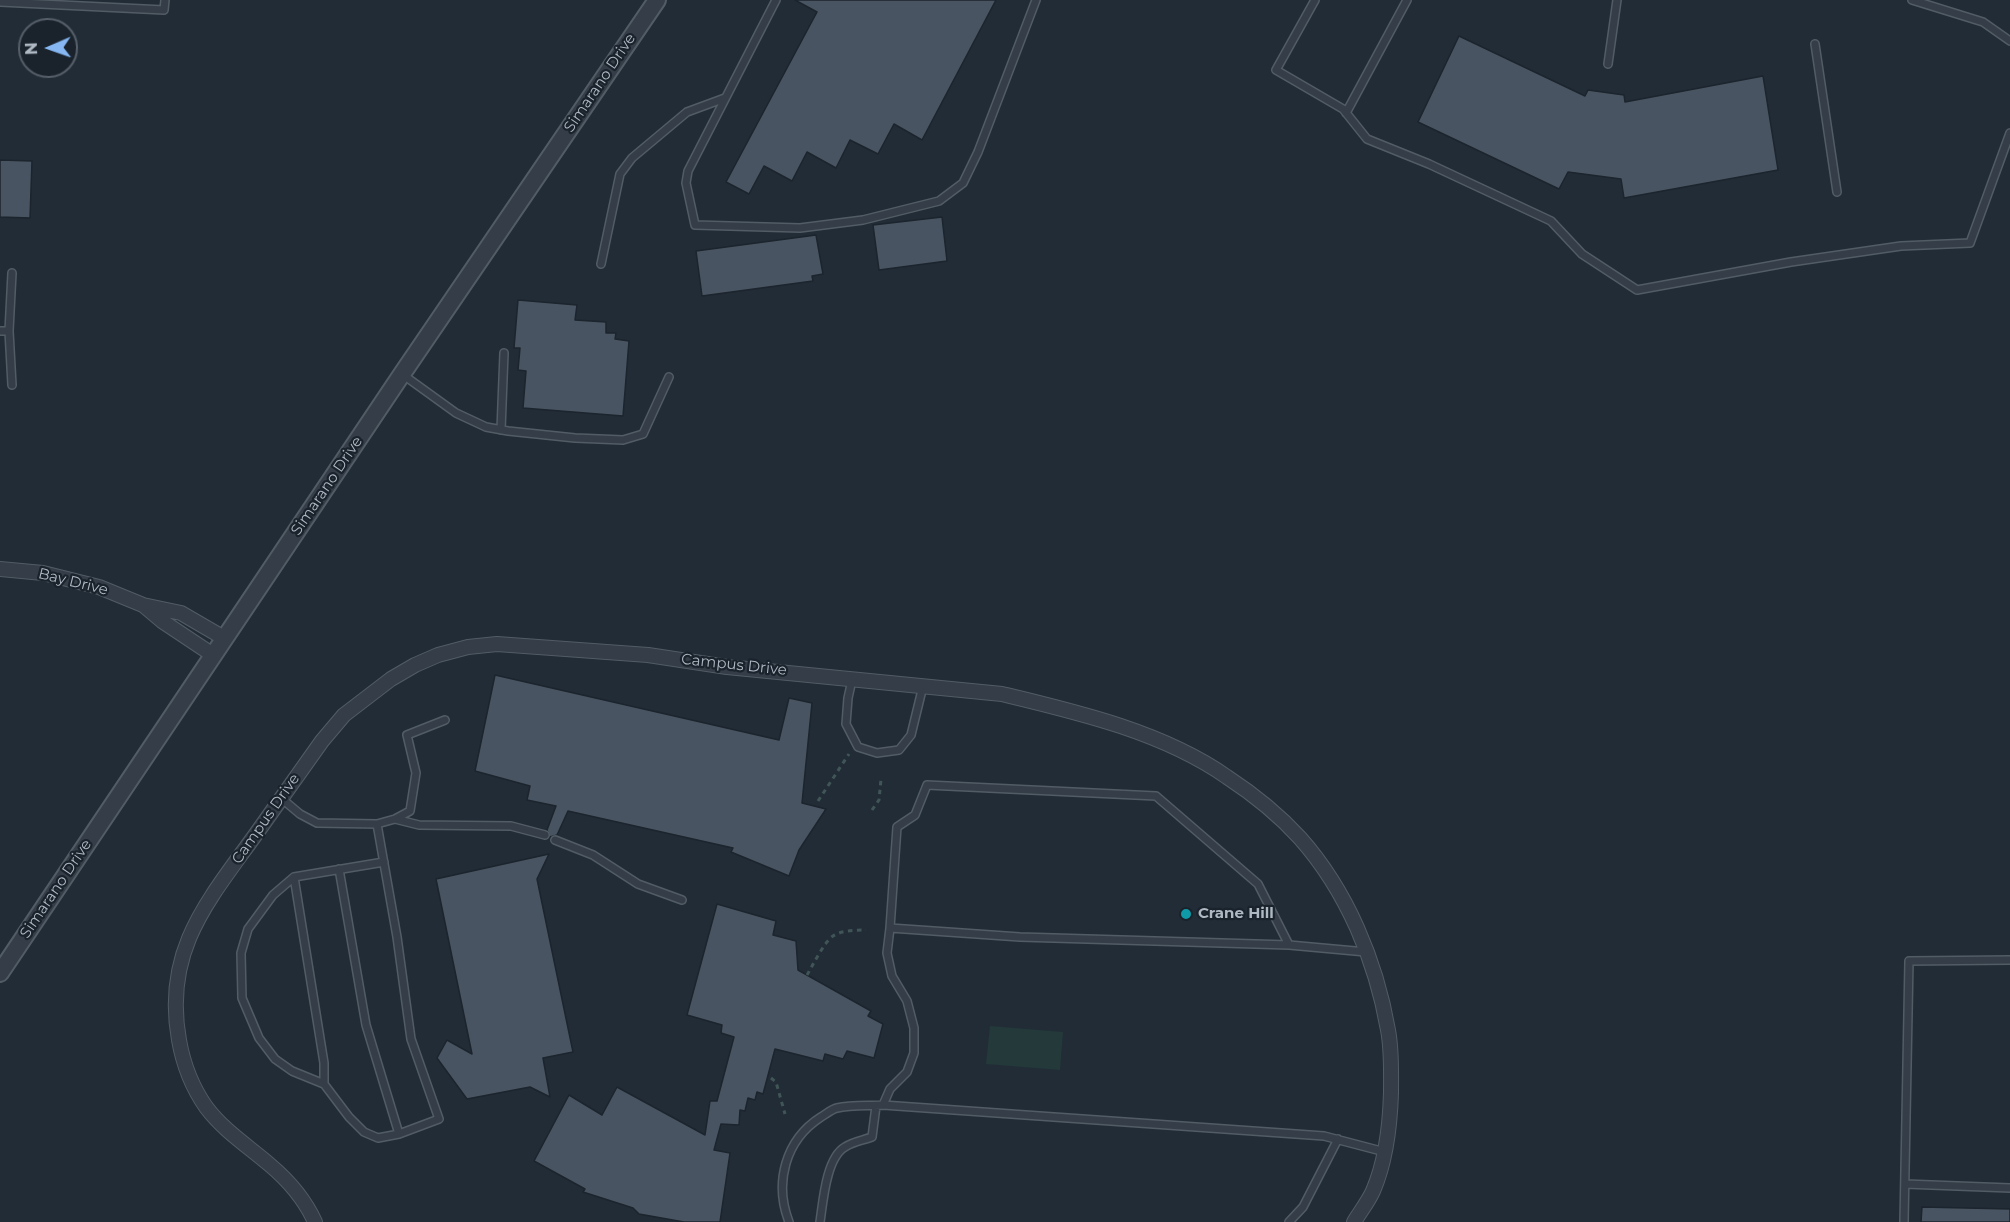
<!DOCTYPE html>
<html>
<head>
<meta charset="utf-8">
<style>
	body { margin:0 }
	#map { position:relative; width:2010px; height:1222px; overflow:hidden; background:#212c37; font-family:Montserrat,sans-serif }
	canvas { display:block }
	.north { position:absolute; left:18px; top:18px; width:60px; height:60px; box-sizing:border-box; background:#1a232c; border:2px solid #565f69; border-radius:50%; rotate:268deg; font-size:16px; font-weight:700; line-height:24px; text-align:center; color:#afb9c4 }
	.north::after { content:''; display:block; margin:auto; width:21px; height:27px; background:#86b7f3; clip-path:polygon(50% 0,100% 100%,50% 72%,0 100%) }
</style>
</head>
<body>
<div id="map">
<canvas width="2010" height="1222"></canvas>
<div class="north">N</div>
</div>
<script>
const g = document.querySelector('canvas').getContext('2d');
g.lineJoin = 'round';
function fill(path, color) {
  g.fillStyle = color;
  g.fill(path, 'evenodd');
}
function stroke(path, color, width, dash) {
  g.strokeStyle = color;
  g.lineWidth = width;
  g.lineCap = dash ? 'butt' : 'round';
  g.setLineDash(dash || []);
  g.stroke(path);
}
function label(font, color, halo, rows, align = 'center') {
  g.font = font + ' Montserrat,sans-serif';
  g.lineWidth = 4.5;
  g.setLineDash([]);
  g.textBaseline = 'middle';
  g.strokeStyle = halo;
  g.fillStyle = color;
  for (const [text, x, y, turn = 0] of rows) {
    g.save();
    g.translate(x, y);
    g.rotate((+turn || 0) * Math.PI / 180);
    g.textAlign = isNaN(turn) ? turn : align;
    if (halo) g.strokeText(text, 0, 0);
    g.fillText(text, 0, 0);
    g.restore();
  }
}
const green = new Path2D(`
	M990 1026 1063 1032 1060 1070 986 1064Z`);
const building = new Path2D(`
	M795 0H996L922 140 894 124 878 154 850 140 836 168 807 152 792 181 764 166 749 194 726 182 817 12Z
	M1459 36 1585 96 1588 90 1624 95 1625 102 1763 76 1778 170 1624 198 1621 179 1568 172 1559 189 1418 122Z
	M0 160 32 161 30 218 0 217Z
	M942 217 947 261 879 270 873 225Z
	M816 235 823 274 812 276 813 281 702 296 696 251Z
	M518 300 577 305 575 320 606 322V333H616L615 339 629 341 623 416 523 408 526 371 518 370 520 348H514Z
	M495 675 779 740 789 698 812 703 802 803 826 809 799 850 789 876 731 852 733 848 568 811 557 835 550 837 547 830 556 806 527 800 530 786 475 771Z
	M549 854 537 879 573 1052 543 1058 550 1097 530 1087 467 1099 437 1058 447 1040 472 1054 436 879Z
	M717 904 776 921 773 935 796 941 798 970 871 1011 868 1016 883 1024 874 1058 847 1051 843 1059 825 1054 823 1061 775 1049 763 1094 757 1092 755 1100 748 1098 745 1111 740 1110 739 1125 721 1124 714 1150 730 1153 720 1222H684L639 1214 633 1208 583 1192 585 1189 534 1161 569 1095 602 1115 617 1087 705 1135 710 1101H717L734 1037 721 1033 722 1025 687 1015Z
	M1922 1207 2010 1209V1222H1921Z`);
const path = new Path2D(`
	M818 801 849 754
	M872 810 879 800 881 779
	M807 975C813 965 824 942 833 936 842 930 856 930 866 930
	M771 1078 776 1082 785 1114`);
const service = new Path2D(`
	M776 0 688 171 686 183 695 225 800 228 863 220 939 201 963 183 978 152 1036 0
	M1315 0 1276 70 1343 109 1367 139 1429 164 1551 221 1582 254 1637 290 1791 262 1901 246 1970 243 2010 133
	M1912 0 1983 22 2010 41
	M0 2 164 10 165 0
	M1815 44 1837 192
	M1608 64 1617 0
	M1346 113 1407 0
	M601 264 620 174 632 158 687 112 725 98
	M0 331H9
	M402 374 456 413 486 427 508 431 575 438 623 440 643 434 669 377
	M12 385 9 331 12 273
	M501 430 504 353
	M852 680 848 698 846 724 858 747 877 753 899 750 911 735 923 686
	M281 798 300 814 317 823 377 824 397 937 411 1039 439 1119 399 1134 378 1138 364 1132 349 1117 324 1084 292 1071 275 1059 259 1038 242 998 241 953 248 929 273 895 294 877 384 862
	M395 819 419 825 511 826 545 835
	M377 824 395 819 410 811 416 773 407 735 445 720
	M555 840 593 855 638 884 682 900
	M339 869 366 1025 399 1134
	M294 877 324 1063V1084
	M1289 945 1020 937 890 928 897 827 915 815 927 785 1156 796 1258 884 1289 945 1366 952
	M883 1105 890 1089 907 1072 914 1053V1028L907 1001 892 976 887 953 890 928
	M1905 1184 2010 1188
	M789 1222C774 1183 785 1140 821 1117 826 1114 832 1109 837 1108 851 1105 869 1106 883 1105L1324 1136 1385 1152
	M820 1222C823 1202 826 1158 845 1147 852 1142 864 1140 872 1137L876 1106
	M1289 1222 1303 1207 1338 1139
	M1904 1222 1909 961 2010 960`);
const minor = new Path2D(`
	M0 569 43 573 99 587 143 605 181 613 224 638
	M143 605 162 621 213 655
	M315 1222C305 1200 289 1181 270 1165 248 1146 224 1131 206 1107 192 1087 183 1063 179 1040 163 951 207 902 256 834 278 803 300 772 322 741L344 715 391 679 415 665 438 655 468 647 497 644 648 655 727 667 1002 694C1077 712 1163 732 1227 777 1253 794 1279 815 1300 838 1347 891 1376 961 1388 1030 1392 1051 1391 1072 1391 1093 1390 1126 1386 1161 1373 1191 1368 1202 1360 1212 1354 1222`);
const tertiary = new Path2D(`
	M0 973 402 374 657 0`);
const markers = [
	[1186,914,6,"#0f9aa8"]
];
const streetNames = [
	["Simarano Drive",600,83,-56],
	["Simarano Drive",327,486,-56],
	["Bay Drive",73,582,14],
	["Campus Drive",734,665,6],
	["Campus Drive",266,819,-55],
	["Simarano Drive",56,889,-56]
];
const poiNames = [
	["Crane Hill",1198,914]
];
fill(green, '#243939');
fill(building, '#485461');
stroke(building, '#1c252e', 1.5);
stroke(service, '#525c65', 10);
stroke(minor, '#525c65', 16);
stroke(tertiary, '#525c65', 20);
stroke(path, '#415556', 3, [4.5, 4.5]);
stroke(service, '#353e48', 7);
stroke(minor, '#353e48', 14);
stroke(tertiary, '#353e48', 16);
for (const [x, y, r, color] of markers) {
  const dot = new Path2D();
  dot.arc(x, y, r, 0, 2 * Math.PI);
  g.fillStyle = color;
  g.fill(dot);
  stroke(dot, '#1a232c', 2);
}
label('15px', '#afb9c4', '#1a232c', streetNames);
label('bold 15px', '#afb9c4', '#1a232c', poiNames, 'left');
</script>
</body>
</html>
